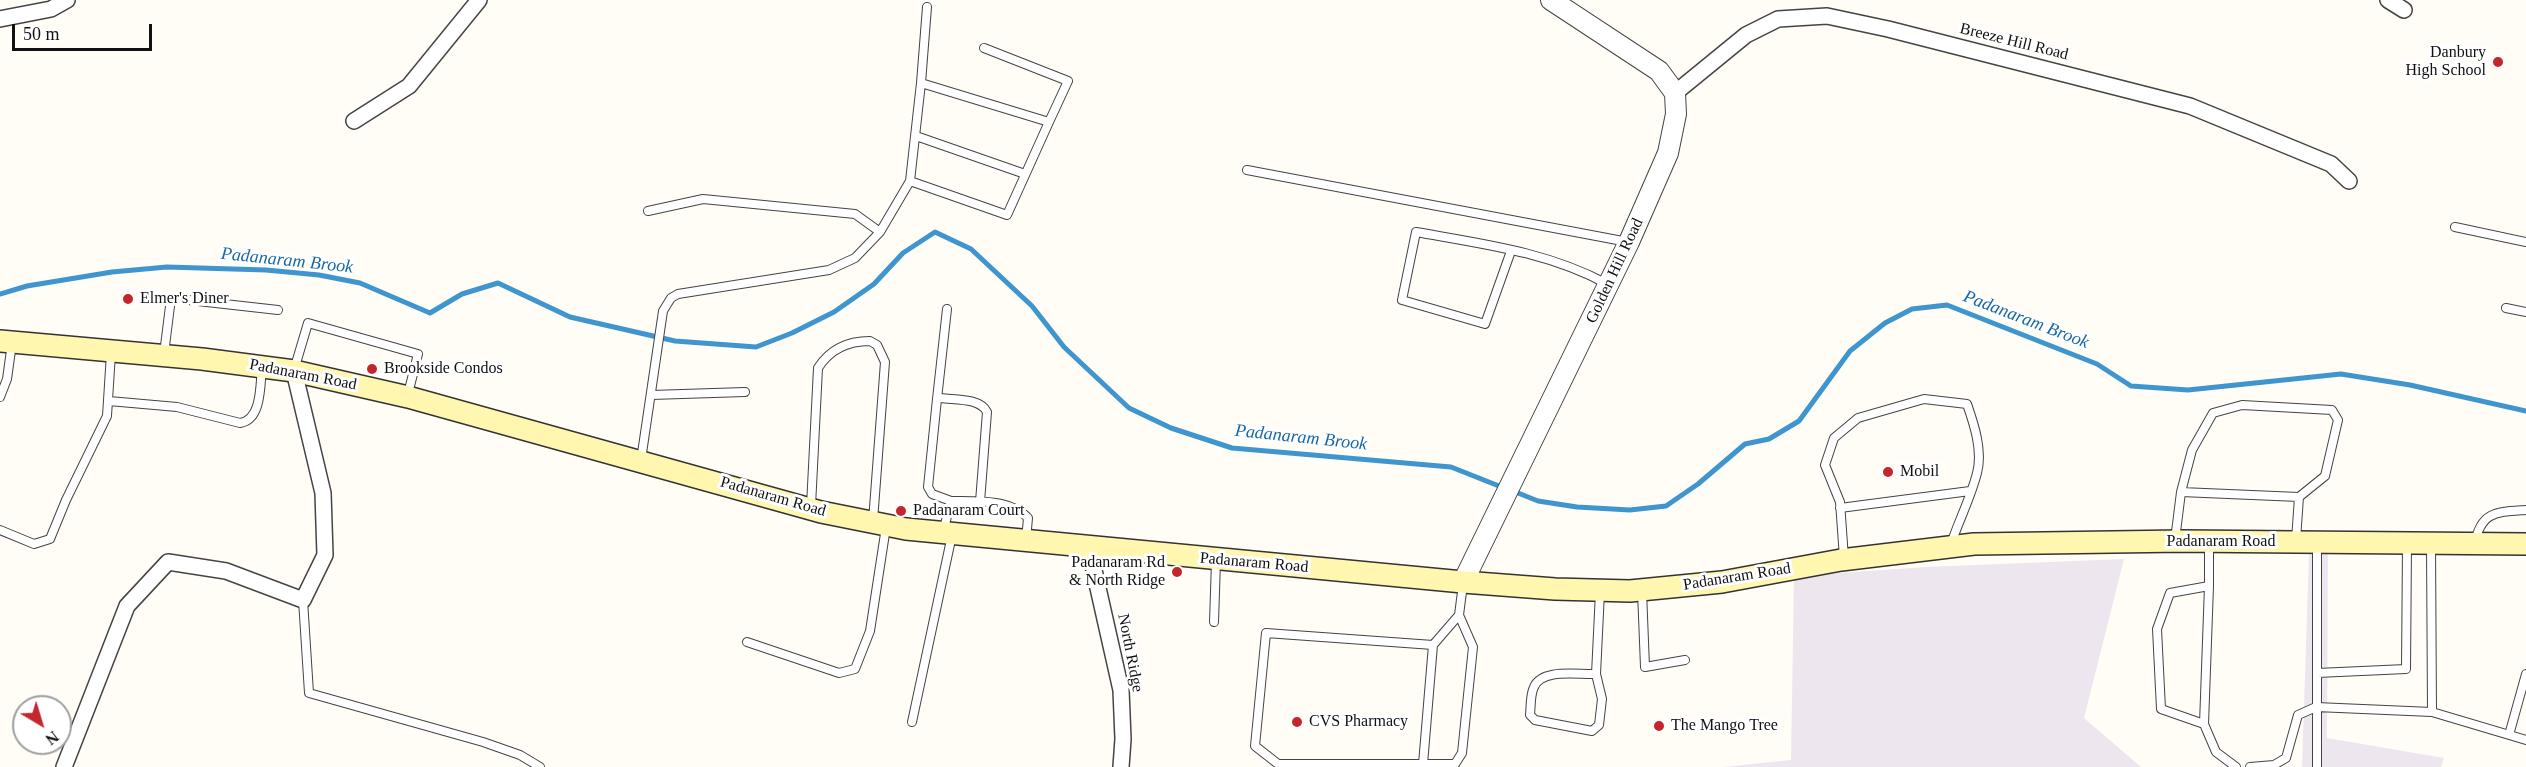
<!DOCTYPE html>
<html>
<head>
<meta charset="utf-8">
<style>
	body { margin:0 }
	#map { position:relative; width:2526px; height:767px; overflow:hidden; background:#fffdf5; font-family:"Times New Roman",serif }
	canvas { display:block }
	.north { position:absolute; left:12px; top:695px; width:60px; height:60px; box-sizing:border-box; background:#fff; border:2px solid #a0a0a0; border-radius:50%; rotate:142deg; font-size:16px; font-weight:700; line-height:24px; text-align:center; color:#111 }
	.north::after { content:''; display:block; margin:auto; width:21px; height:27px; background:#c4262e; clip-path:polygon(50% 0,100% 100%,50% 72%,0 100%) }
	.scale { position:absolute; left:12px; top:24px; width:140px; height:27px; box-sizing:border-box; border:3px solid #111; border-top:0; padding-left:8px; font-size:18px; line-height:21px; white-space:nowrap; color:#111; -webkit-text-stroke:4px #fff; paint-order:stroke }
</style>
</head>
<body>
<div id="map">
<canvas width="2526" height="767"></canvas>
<div class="north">N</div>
<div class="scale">50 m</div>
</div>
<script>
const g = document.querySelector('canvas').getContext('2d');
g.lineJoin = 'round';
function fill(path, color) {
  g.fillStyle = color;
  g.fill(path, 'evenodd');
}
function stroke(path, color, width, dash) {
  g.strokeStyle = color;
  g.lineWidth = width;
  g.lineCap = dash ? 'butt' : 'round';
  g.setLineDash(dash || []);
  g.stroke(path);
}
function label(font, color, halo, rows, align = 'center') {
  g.font = font + ' "Times New Roman",serif';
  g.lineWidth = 6;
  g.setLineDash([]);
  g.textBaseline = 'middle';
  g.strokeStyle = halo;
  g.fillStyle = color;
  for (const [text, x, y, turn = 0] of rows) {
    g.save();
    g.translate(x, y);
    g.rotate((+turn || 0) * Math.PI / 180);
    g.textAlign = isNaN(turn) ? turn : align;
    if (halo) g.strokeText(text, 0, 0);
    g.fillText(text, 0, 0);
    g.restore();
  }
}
const industrial = new Path2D(`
	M2309 553 2328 554 2327 738 2444 758 2441 767H2302Z
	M2124 559 2084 718 2141 767H1723L1791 760 1794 576 1926 567Z`);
const stream = new Path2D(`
	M0 294 27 286 112 272 167 267 266 270 319 275 360 283 430 313 462 294 498 283 570 317 675 341 756 347 792 333 834 312 874 284 903 253 935 232 971 249 1032 306 1064 347 1129 408 1171 428 1232 448 1451 467 1504 488
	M1513 491 1538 501 1577 507 1630 510 1666 506 1698 484 1745 444 1769 439 1799 421 1850 351 1885 323 1912 309 1947 305 2097 364 2131 386 2188 390 2341 374 2410 385 2526 411`);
const service = new Path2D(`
	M984 48 1068 81 1049 122
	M921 83 927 7
	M916 136 1025 174
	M1247 170 1628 242
	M648 211 703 199 855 214 880 232
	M2455 227 2526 242
	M1511 251 1485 324 1402 300 1416 232C1483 244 1548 252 1607 284
	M2506 308 2526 312
	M164 354 171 298 278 310
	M294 370 308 323 418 354 408 394
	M651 395 745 392
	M0 397 7 379 12 343
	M937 399 947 309
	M109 401 177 407 240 423C262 420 260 385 262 367
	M641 460 663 311 671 298 678 294 829 270 855 258 880 232 910 181 921 83 1049 122 1007 215 910 181
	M2181 492 2192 450 2213 413 2242 405 2332 410 2338 420 2325 476 2299 497
	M951 501 932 494 928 487 937 399 941 398C956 400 980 398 987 412L980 502
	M811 506 818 368C830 349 848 341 870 341L877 345 885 362 873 521
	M1840 508 1970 491
	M0 530 34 544 50 539 66 500 107 416 111 353
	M943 532 951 501C975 501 1011 499 1028 518L1026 540
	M2175 540 2181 492 2299 497 2296 540
	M2209 543V586L2170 593 2157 629 2161 709 2204 724 2216 752 2236 767
	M2475 543C2481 511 2497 512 2526 510
	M2431 545 2432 712
	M1844 558 1840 502 1825 465 1834 438 1858 418 1924 399 1967 404C1974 424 1983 451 1977 473 1971 497 1959 520 1951 544
	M1642 591 1645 667 1685 660
	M303 600 309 693 483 742 520 755 540 767
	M1459 615 1463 584
	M1214 622 1216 561
	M747 642 839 673 855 669 870 631 886 527
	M2317 673 2406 669 2407 545
	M1596 674C1578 675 1542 668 1534 687 1530 695 1531 706 1530 715L1535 720 1592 731 1599 725 1602 699 1596 674 1600 592
	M912 722 952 535
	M2204 724 2209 586
	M2509 735 2526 674
	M1423 764 1433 645 1459 615 1473 647 1462 753 1455 764H1278L1255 746 1266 633 1433 645
	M2250 767 2274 765 2286 758 2298 715 2316 707 2432 712 2526 740
	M2317 767V544`);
const minor = new Path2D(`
	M2388 0 2404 10
	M0 19 51 9 67 0
	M1675 93 1746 35 1778 19 1827 16 1888 29 2190 106 2331 164 2349 181
	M354 121 409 86 479 0
	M1089 548 1121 690 1123 739 1121 767
	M64 767 127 606 168 562 226 571 303 600 325 555 323 493 294 371`);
const tertiary = new Path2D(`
	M1463 582 1629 242 1668 153 1676 114 1675 93 1659 71 1551 0`);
const secondary = new Path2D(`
	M0 341 202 359 294 371 408 397 821 512 906 529 1463 582 1555 589 1630 591 1722 582 1841 560 1974 544 2182 541 2526 544`);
const markers = [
	[2498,62,6,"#c4262e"],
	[128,299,6,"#c4262e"],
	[372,369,6,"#c4262e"],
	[1888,472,6,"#c4262e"],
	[901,511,6,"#c4262e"],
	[1177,572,6,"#c4262e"],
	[1297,722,6,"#c4262e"],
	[1659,726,6,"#c4262e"]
];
const streetNames = [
	["Breeze Hill Road",2014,42,14],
	["Golden Hill Road",1615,271,-65],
	["Padanaram Road",303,375,11],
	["Padanaram Road",773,497,16],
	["Padanaram Road",2221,542],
	["Padanaram Road",1254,563,5],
	["Padanaram Road",1737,577,-9],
	["North Ridge",1130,653,79]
];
const poiNames = [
	["Danbury",2486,53,"right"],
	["High School",2486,71,"right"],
	["Elmer's Diner",140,299],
	["Brookside Condos",384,369],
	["Mobil",1900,472],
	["Padanaram Court",913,511],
	["Padanaram Rd",1165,563,"right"],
	["& North Ridge",1165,581,"right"],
	["CVS Pharmacy",1309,722],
	["The Mango Tree",1671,726]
];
const waterNames = [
	["Padanaram Brook",287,261,6],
	["Padanaram Brook",2026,320,21],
	["Padanaram Brook",1301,438,6]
];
fill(industrial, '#eee6ef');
stroke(stream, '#3f96cf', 5);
stroke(service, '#444', 10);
stroke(minor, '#444', 18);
stroke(tertiary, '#444', 22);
stroke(secondary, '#333', 24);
stroke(service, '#fff', 8);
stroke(minor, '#fff', 15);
stroke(tertiary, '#fff', 20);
stroke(secondary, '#fff6b0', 21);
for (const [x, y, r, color] of markers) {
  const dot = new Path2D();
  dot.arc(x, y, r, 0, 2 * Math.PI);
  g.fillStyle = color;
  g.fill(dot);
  stroke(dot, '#fff', 2);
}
label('16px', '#111', '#fff', streetNames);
label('16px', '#111', '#fff', poiNames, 'left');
label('italic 18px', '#1768a6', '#fff', waterNames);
</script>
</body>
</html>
